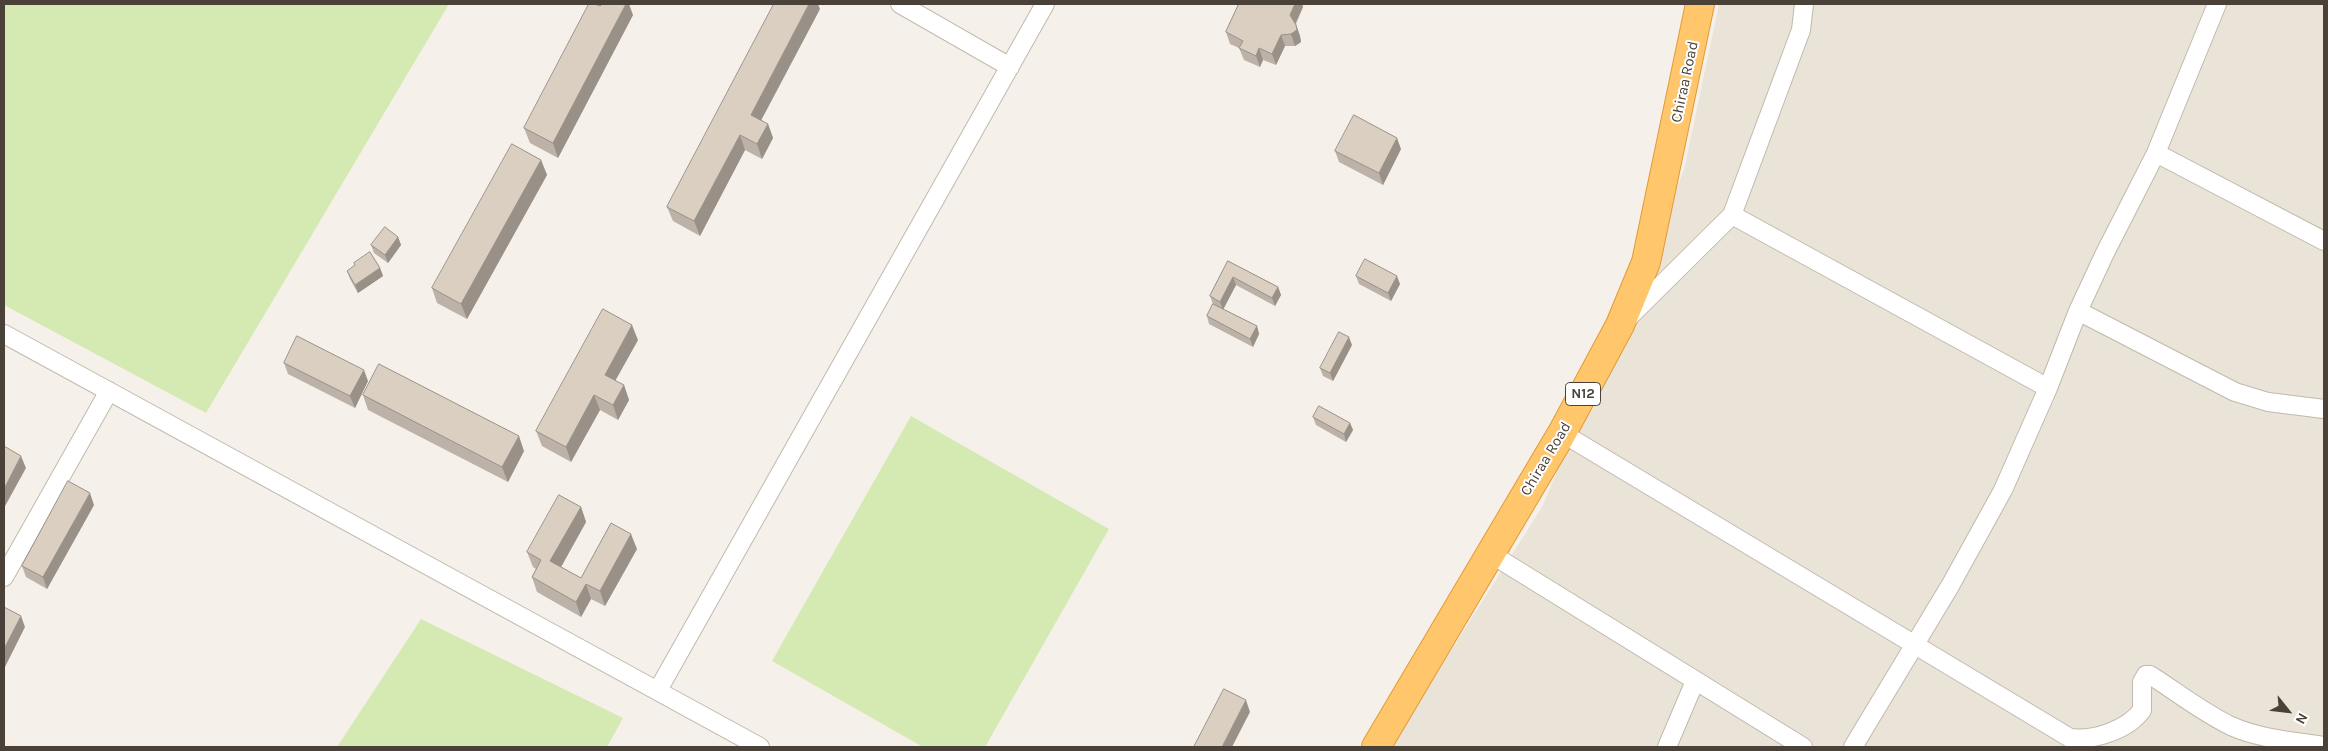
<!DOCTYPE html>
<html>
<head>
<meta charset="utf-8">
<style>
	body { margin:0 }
	#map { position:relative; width:2328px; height:751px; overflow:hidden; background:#f5f1ea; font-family:Karla,sans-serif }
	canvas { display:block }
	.frame { position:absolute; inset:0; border:5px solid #4a4238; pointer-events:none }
	.north { position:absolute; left:2263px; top:686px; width:50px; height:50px; -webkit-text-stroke:4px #fff; paint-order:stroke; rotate:119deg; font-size:14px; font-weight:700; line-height:20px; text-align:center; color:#4a4238 }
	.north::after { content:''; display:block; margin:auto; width:18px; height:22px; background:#4a4238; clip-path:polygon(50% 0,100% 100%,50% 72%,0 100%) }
</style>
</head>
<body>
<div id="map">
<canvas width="2328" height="751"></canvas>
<div class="frame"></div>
<div class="north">N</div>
</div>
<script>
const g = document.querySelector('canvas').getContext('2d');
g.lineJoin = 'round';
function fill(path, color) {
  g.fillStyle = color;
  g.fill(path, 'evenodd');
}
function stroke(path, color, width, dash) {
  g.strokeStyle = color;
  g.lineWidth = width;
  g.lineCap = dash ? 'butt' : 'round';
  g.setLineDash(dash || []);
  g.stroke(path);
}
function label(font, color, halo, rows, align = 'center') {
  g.font = font + ' Karla,sans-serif';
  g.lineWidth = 4;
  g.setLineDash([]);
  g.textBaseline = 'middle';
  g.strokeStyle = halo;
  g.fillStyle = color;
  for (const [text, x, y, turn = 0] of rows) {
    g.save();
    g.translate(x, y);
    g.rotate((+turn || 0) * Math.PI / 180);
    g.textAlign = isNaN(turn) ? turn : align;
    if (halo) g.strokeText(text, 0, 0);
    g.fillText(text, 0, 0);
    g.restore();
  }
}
const residential = new Path2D(`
	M1719 4H2324V747H1390L1542 507 1684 170Z`);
const green = new Path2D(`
	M4 4H449L206 413 4 305Z
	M911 416 1109 529 985 747H923L772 661Z
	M421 619 623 718 607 747H337Z`);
const street = new Path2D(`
	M900 4 1010 67
	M2156 153 2324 241
	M1732 215 2048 388
	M2078 311 2235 392 2268 402 2324 409
	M1629 317 1732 215 1801 30 1804 4
	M4 334 760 747
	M1562 433 2070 738C2093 741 2128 730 2142 710V682L2146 675H2150C2177 692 2202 712 2231 726 2260 739 2293 741 2324 746
	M1491 554 1803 747
	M4 577 109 391
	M658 690 1045 4
	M1667 747 1695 681
	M1853 747 1950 586 2003 490 2048 388 2078 311 2105 253 2156 153 2217 4`);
const highway = new Path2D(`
	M1376 747 1562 433 1620 325 1646 262 1700 4`);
const wall = new Path2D(`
	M1239 4H1302L1303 7 1296 24 1300 36 1301 42 1295 46H1285L1276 65 1263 60 1260 67 1244 60 1239 48 1230 44 1226 32Z
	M600 6 633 15 558 158 530 143 524 128Z
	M820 9 761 120 768 124 773 138 762 159 745 150 700 236 673 221 667 207Z
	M1401 149 1383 185 1339 162 1335 151Z
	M541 160 547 175 467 319 437 303 432 288Z
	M398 237 401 245 388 263 374 253 371 245Z
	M1228 261 1278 287 1281 295 1275 306 1236 285 1223 309 1257 326 1259 334 1253 347 1209 324 1207 316 1213 304 1210 296Z
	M354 263 380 268 383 276 358 293 350 279 347 271 355 266Z
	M1356 276 1400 284 1391 301 1359 284Z
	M638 340 615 381 624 385 629 400 618 420 600 410 571 462 542 446 536 431Z
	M1352 345 1333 381 1323 376 1320 368Z
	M284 363 368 381 355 408 288 374Z
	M363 395 524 451 508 482 368 410Z
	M1313 417 1350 423 1353 430 1346 442 1316 425Z
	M94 505 47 589 26 577 22 566Z
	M581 507 586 522 561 567 581 578 637 549 605 606 591 599 581 617 537 592 532 577 536 569 533 567 527 552Z`);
const shadedWall = new Path2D(`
	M626 4H629L633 15 558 158 553 143Z
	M809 4H818L820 9 756 130 751 115Z
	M1295 4H1302L1303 7 1294 26 1290 15Z
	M1296 25 1300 36 1301 42 1295 46 1291 34Z
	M1281 35 1285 46 1276 65 1272 54Z
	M1259 48 1263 60 1260 67 1256 56Z
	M768 124 773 138 762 159 757 144Z
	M740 135 745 150 700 236 694 221Z
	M1397 138 1401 149 1383 185 1379 173Z
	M541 160 547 175 467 319 461 304Z
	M398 237 401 245 388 263 385 255Z
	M380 268 383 276 358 293 355 285Z
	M1397 276 1400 284 1391 301 1388 293Z
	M1233 277 1236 285 1223 310 1220 302Z
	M1278 287 1281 295 1275 306 1272 298Z
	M632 325 638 340 610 390 605 375Z
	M1257 326 1259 334 1253 347 1250 339Z
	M1349 337 1352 345 1333 381 1330 373Z
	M364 370 368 381 355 408 350 396Z
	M624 385 629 400 618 420 613 405Z
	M594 395 600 410 571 462 566 447Z
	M1350 423 1353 430 1346 442 1344 434Z
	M519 436 524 451 508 482 502 467Z
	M21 456 26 468 4 508V489Z
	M90 493 94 505 47 589 43 577Z
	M581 507 586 522 556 576 550 561Z
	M631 534 637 549 605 606 600 591Z
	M586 584 591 599 581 617 576 602Z
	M21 616 25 627 4 669V649Z
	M1246 700 1250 712 1232 747H1222Z`);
const building = new Path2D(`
	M589 4H595L600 6 602 4H626L553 143 524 128Z
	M774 4H809L751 115 768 124 757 144 740 135 694 221 667 207Z
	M1239 4H1295L1290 15 1296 25 1297 30 1291 34 1281 35 1272 54 1259 48 1256 56 1239 48 1243 41 1226 32Z
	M1354 115 1397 138 1379 173 1335 151Z
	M512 144 541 160 461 304 432 288Z
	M385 227 398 237 385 255 371 245Z
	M370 252 380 268 355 285 347 271 355 265 354 263Z
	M1365 259 1397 276 1388 293 1356 276Z
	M1228 261 1278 287 1272 298 1233 277 1220 302 1210 296Z
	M1213 304 1257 326 1250 339 1207 316Z
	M603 309 632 325 605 375 624 385 613 405 594 395 566 447 536 431Z
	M1339 332 1349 337 1330 373 1320 368Z
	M297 336 364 370 350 396 284 363Z
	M379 364 519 436 502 467 363 395Z
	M1319 406 1350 423 1344 434 1313 417Z
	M4 446 21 456 4 489Z
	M68 481 90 493 43 577 22 566Z
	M559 495 581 507 550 561 581 578 611 523 631 534 600 591 586 584 576 602 532 577 541 560 527 552Z
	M4 607 21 616 4 649Z
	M1224 689 1246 700 1222 747H1194Z`);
const shields = [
	[1583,394,35]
];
const shieldNames = [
	["N12",1583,394]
];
const streetNames = [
	["Chiraa Road",1685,82,-78],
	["Chiraa Road",1546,459,-59]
];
fill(residential, '#eae3d8');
fill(green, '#d4eab2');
stroke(street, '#c1b9ac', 20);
stroke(highway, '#e39a37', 30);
stroke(street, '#fff', 18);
stroke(highway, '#ffc66b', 28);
fill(wall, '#bcb2a7');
fill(shadedWall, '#999188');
fill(building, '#dbcfc2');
stroke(building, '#999188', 1);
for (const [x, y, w] of shields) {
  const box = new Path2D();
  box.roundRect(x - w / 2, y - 11.5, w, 23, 4);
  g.fillStyle = '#fff';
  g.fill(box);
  stroke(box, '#4a4238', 1);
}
label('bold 14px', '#4a4238', null, shieldNames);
label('15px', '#4a4238', '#fff', streetNames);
</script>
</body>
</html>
